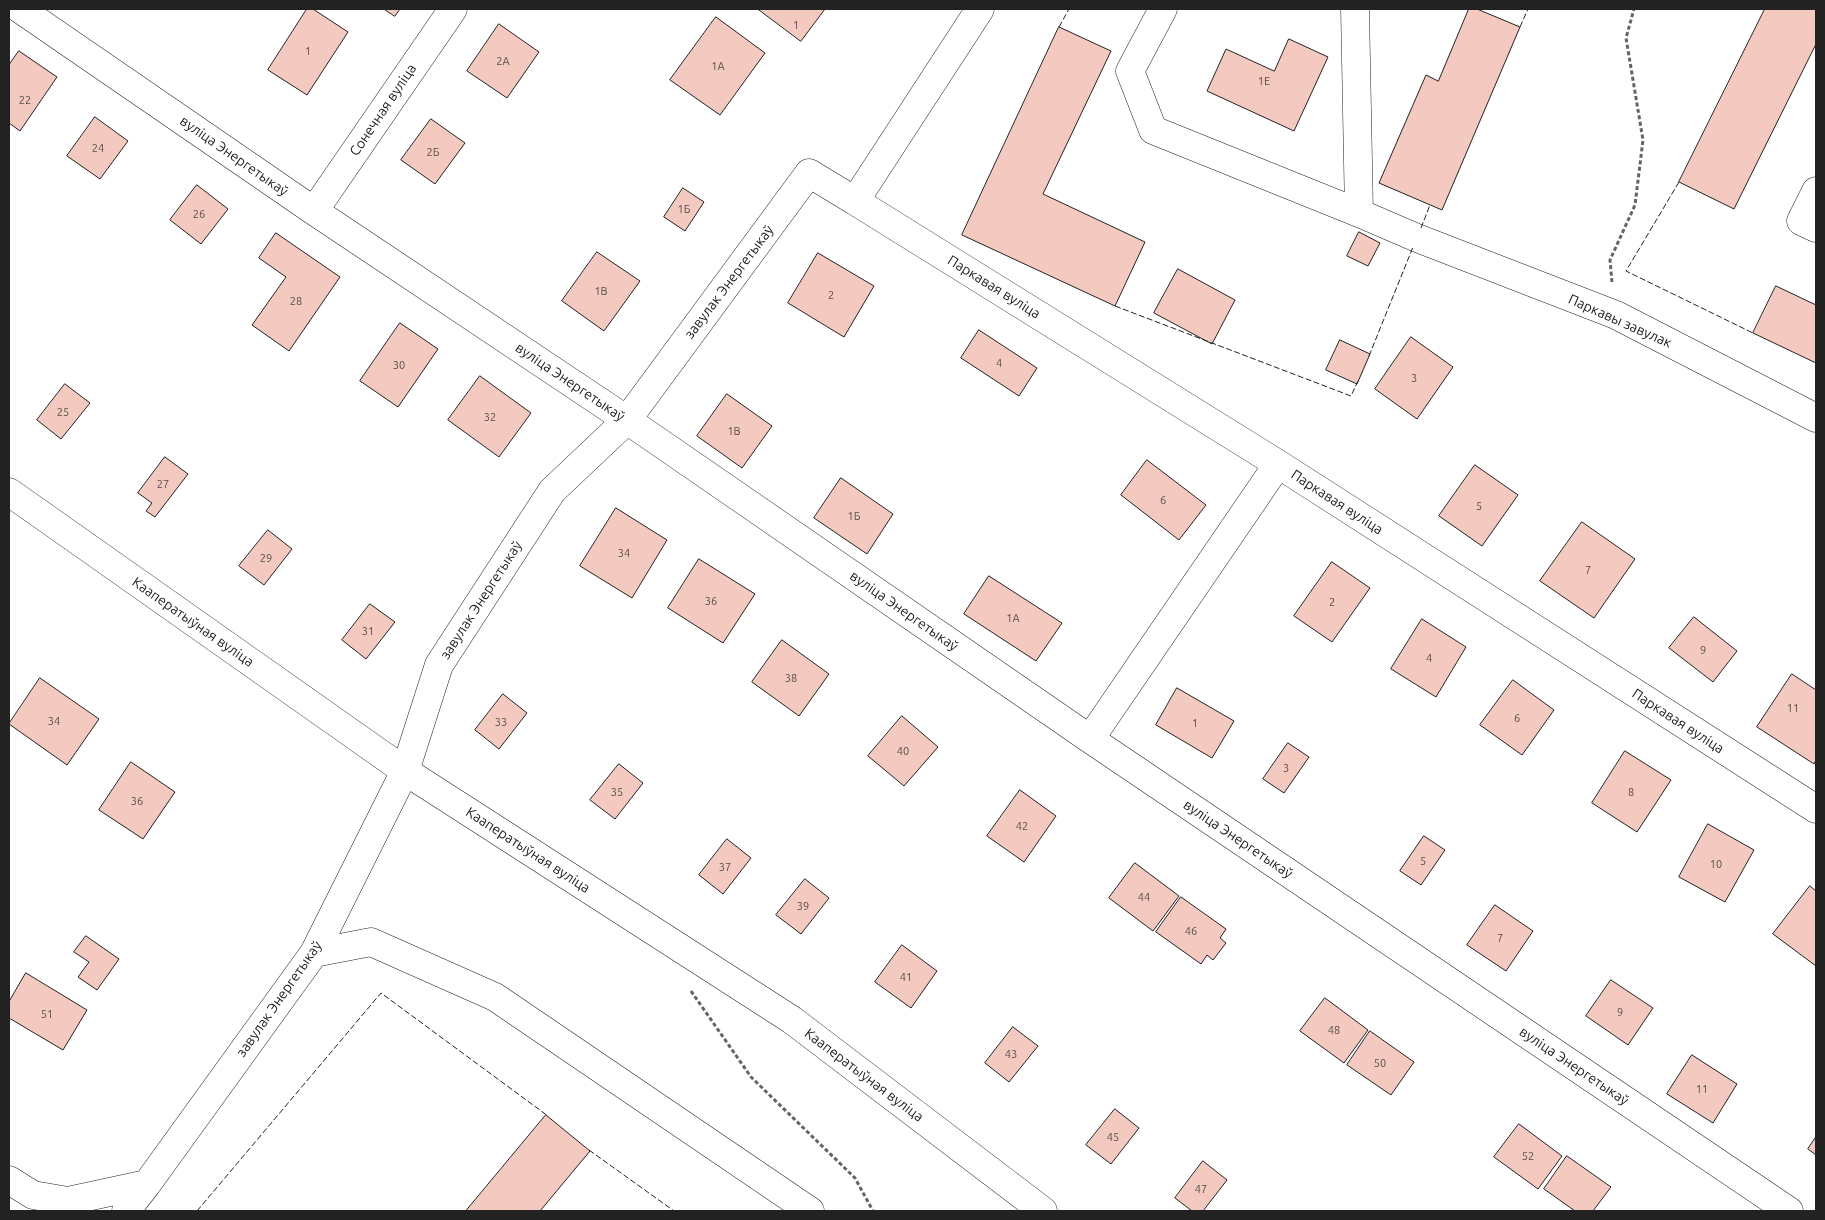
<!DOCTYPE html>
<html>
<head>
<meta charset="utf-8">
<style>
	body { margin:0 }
	#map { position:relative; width:1825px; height:1220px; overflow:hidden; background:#fff; font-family:Ubuntu,sans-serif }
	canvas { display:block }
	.frame { position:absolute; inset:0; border:10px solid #222; pointer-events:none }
</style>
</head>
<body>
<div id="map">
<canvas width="1825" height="1220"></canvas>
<div class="frame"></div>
</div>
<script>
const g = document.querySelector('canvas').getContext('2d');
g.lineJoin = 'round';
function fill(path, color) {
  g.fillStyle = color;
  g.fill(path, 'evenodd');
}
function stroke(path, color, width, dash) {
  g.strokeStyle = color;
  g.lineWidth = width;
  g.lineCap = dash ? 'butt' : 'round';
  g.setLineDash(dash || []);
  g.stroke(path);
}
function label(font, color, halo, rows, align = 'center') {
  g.font = font + ' Ubuntu,sans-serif';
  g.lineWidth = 4;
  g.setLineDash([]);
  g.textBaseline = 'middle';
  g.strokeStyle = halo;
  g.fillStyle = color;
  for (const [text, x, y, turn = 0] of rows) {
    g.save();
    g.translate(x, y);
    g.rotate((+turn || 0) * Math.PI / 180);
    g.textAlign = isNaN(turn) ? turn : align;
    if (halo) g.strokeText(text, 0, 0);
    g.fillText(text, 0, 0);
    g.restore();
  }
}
const building = new Path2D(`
	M307 9H313L348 32 307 95 268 70Z
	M384 9H400L395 16Z
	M758 9H825L801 41Z
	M1469 9H1477L1520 27 1442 210 1379 183 1426 75 1438 81Z
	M1765 9H1816V44L1734 209 1679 182Z
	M716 17 765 53 720 115 670 80Z
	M499 24 539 52 507 98 467 71Z
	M1059 27 1111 51 1043 194 1145 242 1115 306 962 235Z
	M1289 39 1328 57 1294 131 1207 91 1226 49 1274 71Z
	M19 51 57 77 20 131 9 123V65Z
	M95 117 128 141 100 179 67 156Z
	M431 119 465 143 435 184 401 160Z
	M197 185 228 209 201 244 170 220Z
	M683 188 704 202 685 231 664 217Z
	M1359 232 1380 243 1368 266 1347 256Z
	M276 233 340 277 289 351 252 325 286 277 259 258Z
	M597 252 640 281 604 331 562 301Z
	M818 253 874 286 844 337 788 303Z
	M1178 269 1235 300 1212 344 1154 313Z
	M1776 286 1816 305V363L1753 333Z
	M400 323 438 349 398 407 360 381Z
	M979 330 1037 368 1019 396 961 358Z
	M1411 337 1453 367 1417 419 1375 389Z
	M1340 340 1370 354 1357 384 1326 370Z
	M480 376 531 413 499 457 448 420Z
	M65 384 90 403 61 439 37 420Z
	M727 394 772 426 742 468 697 436Z
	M165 457 188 474 155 517 146 511 152 503 138 493Z
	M1147 460 1206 505 1179 540 1121 495Z
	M1475 465 1518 495 1482 546 1439 516Z
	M841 478 893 514 867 554 814 518Z
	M616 508 667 540 632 598 580 566Z
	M1582 522 1635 559 1594 618 1540 581Z
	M268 530 292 549 264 585 239 566Z
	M699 559 755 594 723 643 668 608Z
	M1332 562 1370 588 1332 642 1294 616Z
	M989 576 1062 623 1036 661 964 614Z
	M370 604 395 622 366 659 342 640Z
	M1694 617 1737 651 1713 682 1669 648Z
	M1422 619 1466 647 1436 697 1391 669Z
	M782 640 829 674 799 716 752 682Z
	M1792 674 1816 690V760L1814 764 1757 727Z
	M40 678 99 719 67 765 9 724Z
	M1513 680 1554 710 1522 755 1480 725Z
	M1177 688 1234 721 1212 758 1156 725Z
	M503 694 527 713 499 749 475 730Z
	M902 716 938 747 904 786 868 756Z
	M1288 743 1309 757 1284 793 1263 779Z
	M1625 751 1671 780 1637 832 1592 803Z
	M131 762 175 792 143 839 99 810Z
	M619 764 643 783 615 819 590 800Z
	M1020 790 1056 816 1024 862 987 836Z
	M1708 824 1754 850 1725 902 1679 877Z
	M1424 836 1445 850 1421 885 1400 871Z
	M727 839 751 858 723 894 699 875Z
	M1135 863 1179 896 1153 931 1109 898Z
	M805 879 829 898 801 934 776 915Z
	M1810 886 1816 891V966L1773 934Z
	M1181 897 1226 929 1220 938 1226 943 1213 960 1207 955 1201 964 1156 932Z
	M1495 905 1533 931 1506 971 1467 945Z
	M86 936 119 959 97 990 78 977 89 962 74 952Z
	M902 945 937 971 911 1008 875 982Z
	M26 973 87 1010 63 1050 9 1018V1002Z
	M1611 980 1653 1008 1628 1045 1586 1016Z
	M1325 998 1368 1030 1344 1063 1300 1031Z
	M1013 1027 1038 1046 1009 1082 985 1063Z
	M1370 1031 1414 1062 1391 1095 1347 1065Z
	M1692 1055 1737 1084 1713 1123 1667 1094Z
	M1115 1109 1139 1128 1111 1164 1086 1145Z
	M546 1115 590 1151 540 1211H466Z
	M1519 1124 1562 1156 1538 1189 1494 1157Z
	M1816 1137V1155L1808 1149Z
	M1567 1156 1611 1187 1593 1211H1575L1544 1189Z
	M1203 1161 1227 1180 1203 1211H1192L1175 1198Z`);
const path = new Path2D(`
	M1612 282 1610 260 1635 205 1643 140 1626 38 1634 9
	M691 991 751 1077 855 1178 873 1211`);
const minor = new Path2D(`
	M20 9 314 211 627 420 1090 739 1789 1211
	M1163 9 1130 71 1153 130 1359 213 1417 238 1616 315 1816 418
	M1355 9 1359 213
	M1816 191 1801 221 1816 228
	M855 201 1278 464 1816 809
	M314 211 453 9
	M9 492 405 771 792 1020 1043 1211
	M1090 739 1278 464
	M314 953 371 942 495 997 810 1211
	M9 1180 33 1195 68 1201 147 1184 314 953 405 771 439 665 552 491 627 420 809 173 855 201 980 9
	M126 1211 147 1184`);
const fence = new Path2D(`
	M1059 27 1069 9
	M1520 27 1528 9
	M1679 182 1626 271 1755 334
	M1421 228 1430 205
	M1115 306 1351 396 1358 381
	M1369 356 1413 247
	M589 1150 674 1211
	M197 1211 381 993 548 1116`);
const numberNames = [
	["1",796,25],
	["1",308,51],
	["2А",503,61],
	["1А",718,66],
	["1Е",1264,81],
	["22",25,100],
	["24",98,148],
	["2Б",433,152],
	["1Б",684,209],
	["26",199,214],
	["1В",601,291],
	["2",831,295],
	["28",296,301],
	["4",999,363],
	["30",399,365],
	["3",1414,378],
	["25",63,412],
	["32",490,417],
	["1В",734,431],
	["27",163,484],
	["6",1163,500],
	["5",1479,506],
	["1Б",854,516],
	["34",624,553],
	["29",266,558],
	["7",1588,570],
	["36",711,601],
	["2",1332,602],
	["1А",1013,618],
	["31",368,631],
	["9",1703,650],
	["4",1429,658],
	["38",791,678],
	["11",1793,708],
	["6",1517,718],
	["34",54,721],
	["33",501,722],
	["1",1195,723],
	["40",903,751],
	["3",1286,768],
	["35",617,792],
	["8",1631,792],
	["36",137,801],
	["42",1022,826],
	["5",1423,861],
	["10",1716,864],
	["37",725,867],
	["44",1144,897],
	["39",803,906],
	["46",1191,931],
	["7",1500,938],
	["41",906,977],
	["9",1620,1012],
	["51",47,1014],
	["48",1334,1030],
	["43",1011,1054],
	["50",1380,1063],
	["11",1702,1089],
	["45",1113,1137],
	["52",1528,1156],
	["47",1201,1189]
];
const streetNames = [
	["Сонечная вуліца",383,110,-56],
	["вуліца Энергетыкаў",234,156,35],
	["завулак Энергетыкаў",729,282,-53],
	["Паркавая вуліца",994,287,32],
	["Паркавы завулак",1620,321,24],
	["вуліца Энергетыкаў",570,382,34],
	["Паркавая вуліца",1337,502,33],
	["завулак Энергетыкаў",481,600,-57],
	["вуліца Энергетыкаў",904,611,35],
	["Кааператыўная вуліца",193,622,35],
	["Паркавая вуліца",1678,721,33],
	["вуліца Энергетыкаў",1238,839,34],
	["Кааператыўная вуліца",528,850,33],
	["завулак Энергетыкаў",279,999,-55],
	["вуліца Энергетыкаў",1574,1066,34],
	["Кааператыўная вуліца",864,1075,37]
];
fill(building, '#f3c9c0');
stroke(building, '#222', 1);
stroke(minor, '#222', 29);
stroke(path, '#646464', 3, [4, 2.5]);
stroke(minor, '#fff', 28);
stroke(fence, '#222', 1, [6, 2.5]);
label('11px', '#564c4a', null, numberNames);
label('14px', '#222', '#fff', streetNames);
</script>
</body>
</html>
